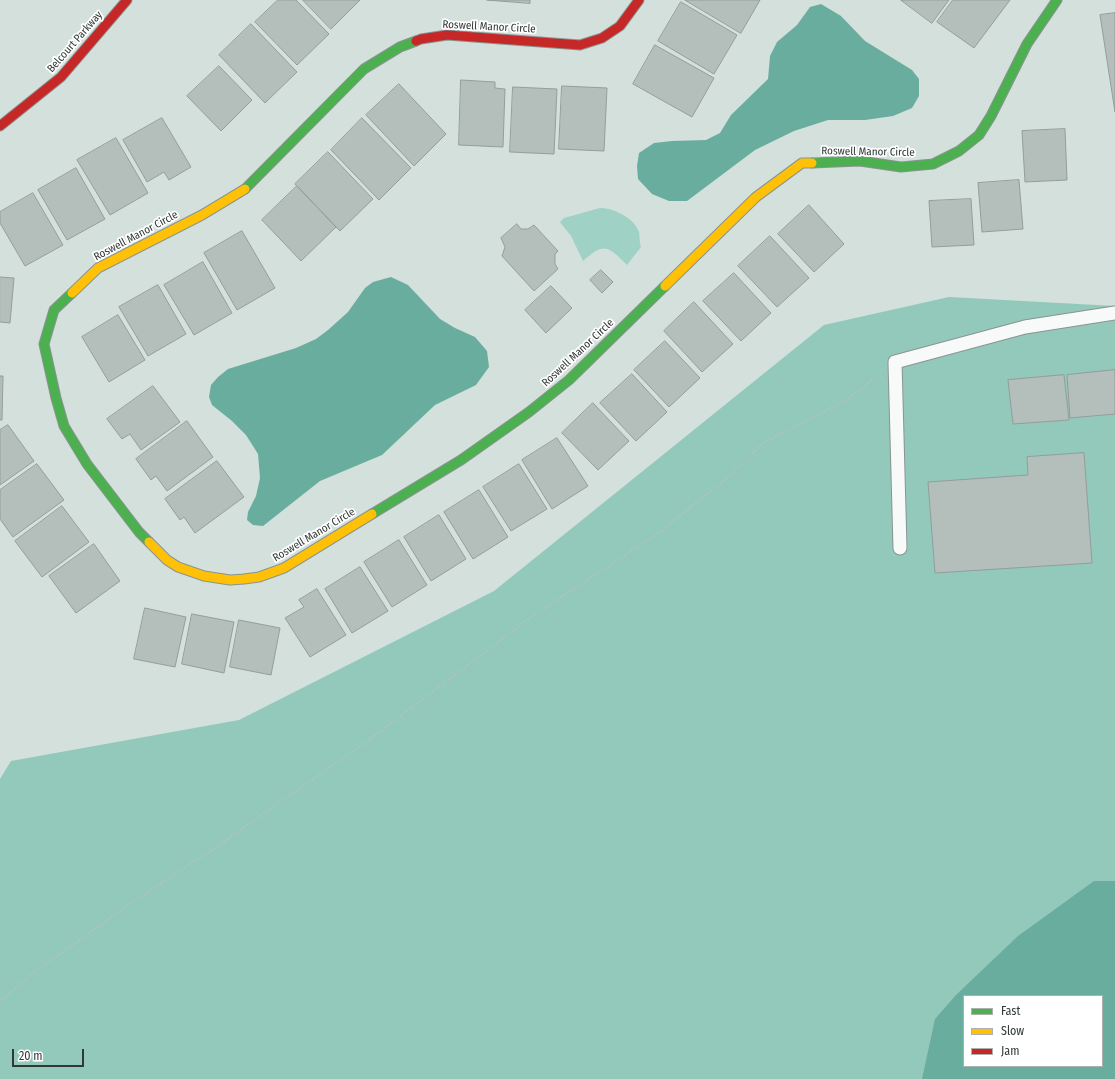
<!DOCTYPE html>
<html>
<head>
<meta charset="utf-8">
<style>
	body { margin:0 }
	#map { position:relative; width:1115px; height:1079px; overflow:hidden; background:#d3e0dc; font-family:"Fira Sans Condensed",sans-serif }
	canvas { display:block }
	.legend { position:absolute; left:963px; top:995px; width:140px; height:72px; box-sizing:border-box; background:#fff; border:1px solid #acb0af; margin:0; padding:5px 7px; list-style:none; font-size:12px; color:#303936 }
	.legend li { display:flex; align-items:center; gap:8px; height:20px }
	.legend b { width:20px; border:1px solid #acb0af }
	.scale { position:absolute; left:12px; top:1049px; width:72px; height:18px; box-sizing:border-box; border:2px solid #303936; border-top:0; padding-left:5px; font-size:12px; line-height:14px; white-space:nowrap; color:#303936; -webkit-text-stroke:3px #fff; paint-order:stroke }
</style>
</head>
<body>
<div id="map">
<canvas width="1115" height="1079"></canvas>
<ul class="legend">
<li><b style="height:5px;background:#4caf50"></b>Fast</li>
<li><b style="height:5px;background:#ffc107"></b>Slow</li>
<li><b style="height:5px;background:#c62828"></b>Jam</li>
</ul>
<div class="scale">20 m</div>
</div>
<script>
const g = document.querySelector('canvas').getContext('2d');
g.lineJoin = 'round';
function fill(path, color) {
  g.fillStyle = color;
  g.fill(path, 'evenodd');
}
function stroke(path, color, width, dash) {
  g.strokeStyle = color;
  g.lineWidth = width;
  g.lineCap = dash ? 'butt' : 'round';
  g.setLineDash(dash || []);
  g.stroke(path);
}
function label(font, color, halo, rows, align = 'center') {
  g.font = font + ' "Fira Sans Condensed",sans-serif';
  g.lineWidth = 3.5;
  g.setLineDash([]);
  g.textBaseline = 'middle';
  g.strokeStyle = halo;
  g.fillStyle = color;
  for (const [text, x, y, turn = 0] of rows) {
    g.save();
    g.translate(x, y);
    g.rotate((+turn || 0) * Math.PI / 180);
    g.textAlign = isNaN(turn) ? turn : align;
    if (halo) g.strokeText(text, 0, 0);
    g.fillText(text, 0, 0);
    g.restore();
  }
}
const green = new Path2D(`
	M600 208C614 208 634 218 639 232 640 237 639 242 641 247L627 265C608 246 604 242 583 261L571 236 560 222 564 218Z`);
const forest = new Path2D(`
	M949 297 1115 306V973L964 996 947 1079H0V779L11 761 239 720 494 591 824 325Z`);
const water = new Path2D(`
	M821 4 841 16 865 41 912 70 919 79V96L912 108 893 116 865 120H828L794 131 755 150 687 201H669L652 194 638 179 637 166 639 153 654 143 672 141 706 140 720 133 731 115 768 79 770 56 777 42 797 25 810 7Z
	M391 277 408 285 440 319 455 328 475 337 487 351 489 367 476 385 435 405 382 455 320 481 263 526 253 525 247 520 248 512 256 496 260 478 258 454 246 435 232 421 212 405 209 397 211 385 218 377 228 369 296 348 316 339 328 330 348 312 365 288 373 282Z
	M1094 881H1115V1079H922L935 1019 956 995 1018 936ZM964 996H1102V1066H964Z`);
const building = new Path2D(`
	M278 0H296L329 34 297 65 255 22Z
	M303 0H360L331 29Z
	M487 0H530V3Z
	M685 0H760L741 33Z
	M901 0H949L932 23Z
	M953 0H1010L974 48 937 22Z
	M681 2 737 35 714 74 658 41Z
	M1115 13V112L1100 15Z
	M251 24 297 72 265 103 219 55Z
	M655 45 714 78 692 117 633 84Z
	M219 66 252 100 221 131 187 96Z
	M461 80 495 82V88L505 89 503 147 459 145Z
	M399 84 446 134 414 166 366 115Z
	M562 86 607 88 604 151 559 149Z
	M513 87 557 89 554 154 510 152Z
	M162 118 191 167 169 180 164 172 147 182 123 140Z
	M362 118 411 168 379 200 331 150Z
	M1065 129 1067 180 1025 182 1022 131Z
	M116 138 148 193 110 215 77 160Z
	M328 152 373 199 340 231 295 184Z
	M76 168 105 219 67 240 38 190Z
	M1019 180 1023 229 982 232 978 183Z
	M297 186 336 227 301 261 262 220Z
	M33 193 63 245 25 266 0 223V212Z
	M971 199 974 245 932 247 929 201Z
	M809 205 844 244 814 272 778 234Z
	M517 224 521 229H528L534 225 558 251 555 254V264L558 269 534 291 502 256 505 247 501 238Z
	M242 231 275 288 237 310 204 253Z
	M770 236 809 278 777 307 738 266Z
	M203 262 232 313 194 335 164 285Z
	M601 270 613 282 602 293 590 280Z
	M734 273 771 313 741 341 703 301Z
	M0 277 14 278 10 323 0 322Z
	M158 285 186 334 148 356 119 307Z
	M551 286 572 308 546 333 525 310Z
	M694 302 733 344 702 372 664 331Z
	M118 315 145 360 109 382 82 337Z
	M665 341 700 378 669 407 634 370Z
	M1115 370V414L1070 418 1067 375Z
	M632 374 667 412 636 441 600 403Z
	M1064 375 1069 420 1013 424 1008 380Z
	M0 376H3L2 420H0Z
	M153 386 180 422 141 450 130 434 122 439 107 419Z
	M593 403 629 441 598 470 562 433Z
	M187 421 213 457 167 491 156 476 151 480 136 459Z
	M8 425 34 461 0 485V430Z
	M557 438 588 486 552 509 522 460Z
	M1084 453 1092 563 935 573 928 482 1028 475 1027 457Z
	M217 461 244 497 195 533 184 517 180 520 165 499Z
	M37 464 64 500 13 537 0 519V490Z
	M519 464 547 509 511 531 483 487Z
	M479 490 508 537 473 559 444 512Z
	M62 506 89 542 42 577 15 541Z
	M439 515 466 559 431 581 404 537Z
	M399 540 427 585 392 607 364 562Z
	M94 544 120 581 76 613 49 576Z
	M360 567 388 611 352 633 325 589Z
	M317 589 346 635 310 657 285 618 304 607 299 600Z
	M145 608 186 617 175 667 134 659Z
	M192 614 234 622 224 673 182 664Z
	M239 620 280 628 271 675 230 667Z`);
const path = new Path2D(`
	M0 1002 33 973 131 903 219 845 370 739 531 617 657 534 728 477 763 443 848 399 876 377`);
const lane = new Path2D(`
	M900 548 895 362 1025 327 1115 313`);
const fast = new Path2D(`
	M812 163 860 161 901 167 933 164 959 151 979 135 991 116 1027 44 1057 0
	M245 189 364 69 400 47 416 41
	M72 293 54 310 44 344 56 398 64 426 87 464 139 532 149 542
	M372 514 461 460 529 412 569 380 665 286`);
const slow = new Path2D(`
	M665 286 756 197 802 163H812
	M72 293 98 268 202 215 245 189
	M149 542 167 560 178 567 204 576 230 580 244 579 259 577 284 568 372 514`);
const jam = new Path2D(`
	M416 41 421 39 447 35 580 45 602 38 620 26 639 0
	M0 126 61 77 127 0`);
const streetNames = [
	["Roswell Manor Circle",489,27,3],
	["Belcourt Parkway",75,42,-49],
	["Roswell Manor Circle",868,152,1],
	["Roswell Manor Circle",136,236,-28],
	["Roswell Manor Circle",578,353,-43],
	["Roswell Manor Circle",314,535,-31]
];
fill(green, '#9fd1c4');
fill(forest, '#92c9bb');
fill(water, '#69ad9e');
fill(building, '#b4bebb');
stroke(building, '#949d9b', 1);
stroke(lane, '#8a9491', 15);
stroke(fast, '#8a9491', 11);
stroke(slow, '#8a9491', 11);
stroke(jam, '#8a9491', 11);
stroke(path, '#bdc0bf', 2.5, [1, 3]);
stroke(lane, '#f8fafa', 13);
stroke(fast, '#4caf50', 9);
stroke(slow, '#ffc107', 9);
stroke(jam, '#c62828', 9);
label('11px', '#303936', '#fff', streetNames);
</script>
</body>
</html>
